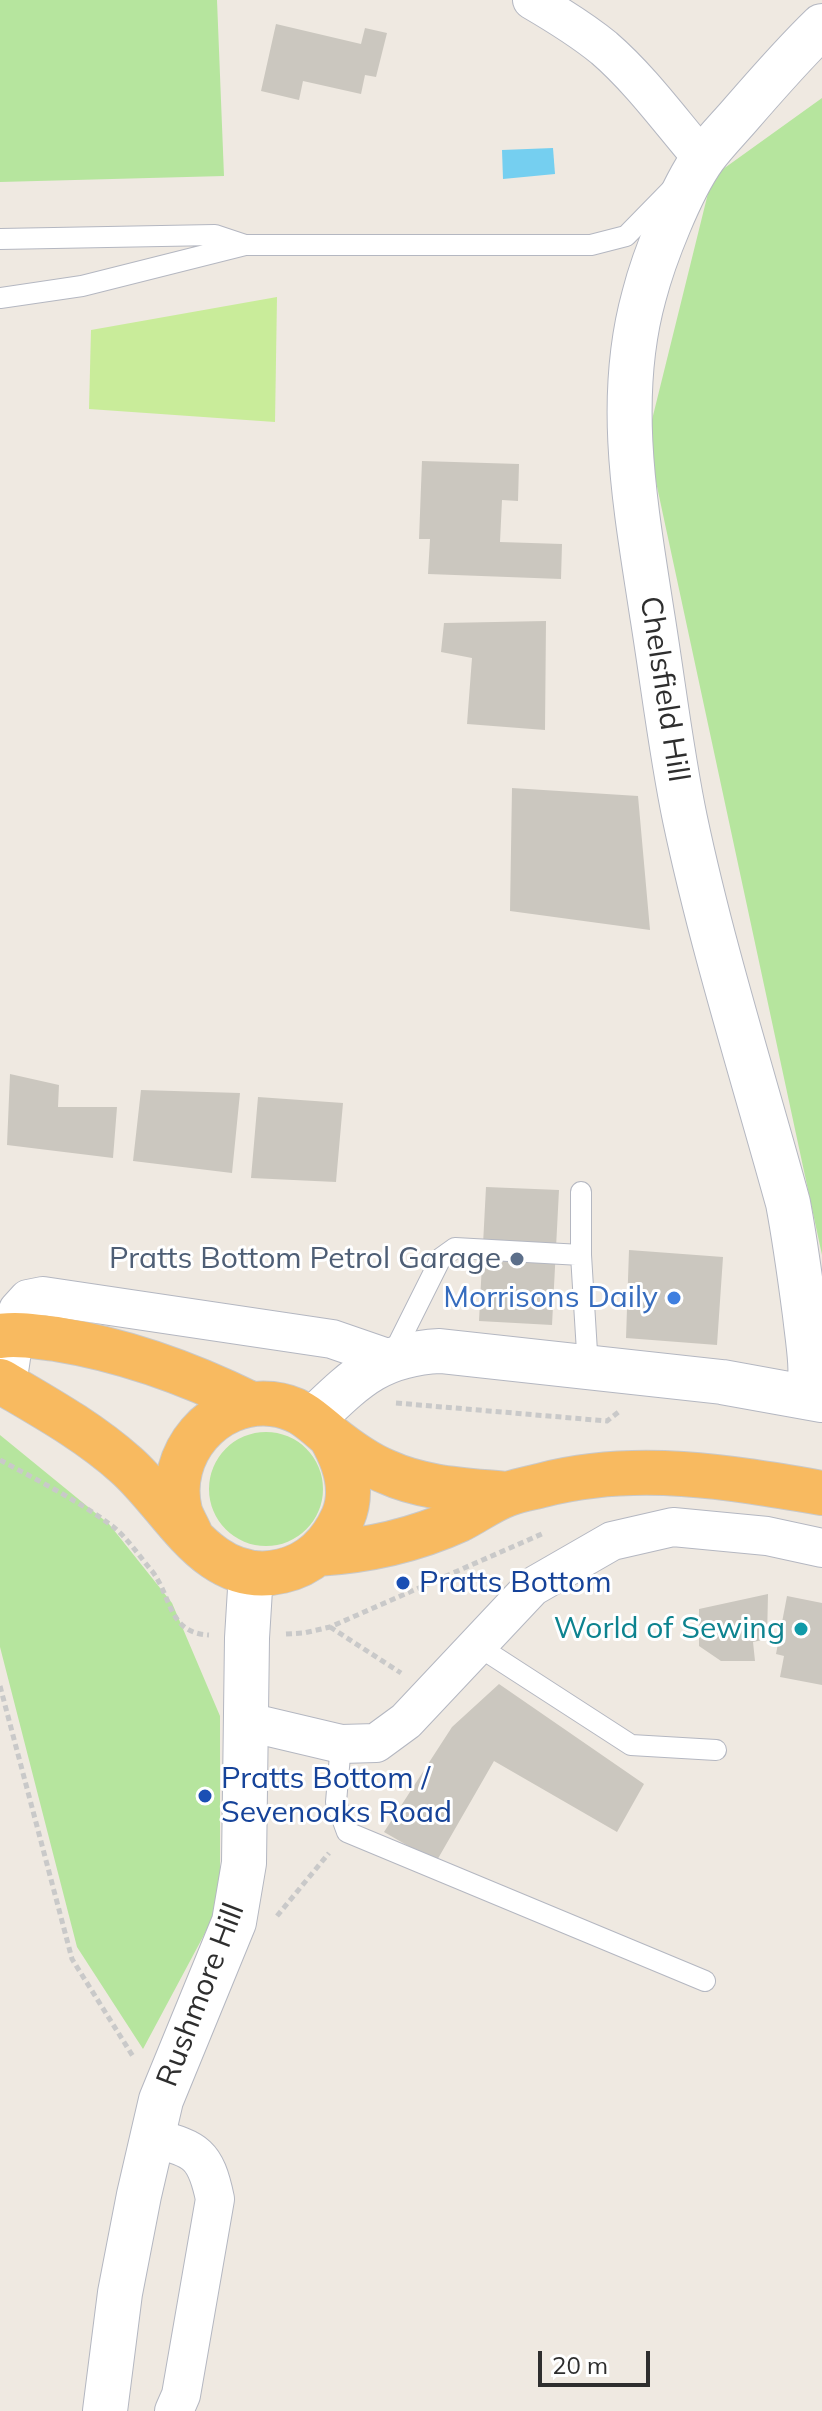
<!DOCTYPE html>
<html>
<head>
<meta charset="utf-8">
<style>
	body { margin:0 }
	#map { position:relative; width:822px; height:2411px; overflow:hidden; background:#efe9e1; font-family:Mulish,sans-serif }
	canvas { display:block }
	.scale { position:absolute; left:538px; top:2351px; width:112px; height:36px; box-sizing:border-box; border:4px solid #2e2e2e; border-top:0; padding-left:10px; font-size:24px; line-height:28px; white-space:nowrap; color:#2e2e2e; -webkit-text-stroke:6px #fff; paint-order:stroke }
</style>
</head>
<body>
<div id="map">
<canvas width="822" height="2411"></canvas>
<div class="scale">20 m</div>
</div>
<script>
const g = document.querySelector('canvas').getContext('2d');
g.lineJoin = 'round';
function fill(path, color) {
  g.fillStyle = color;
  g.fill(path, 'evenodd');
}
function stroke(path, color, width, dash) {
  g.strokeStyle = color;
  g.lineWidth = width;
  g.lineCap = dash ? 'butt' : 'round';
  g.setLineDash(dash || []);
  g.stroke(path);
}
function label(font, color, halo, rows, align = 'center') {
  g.font = font + ' Mulish,sans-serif';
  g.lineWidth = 6;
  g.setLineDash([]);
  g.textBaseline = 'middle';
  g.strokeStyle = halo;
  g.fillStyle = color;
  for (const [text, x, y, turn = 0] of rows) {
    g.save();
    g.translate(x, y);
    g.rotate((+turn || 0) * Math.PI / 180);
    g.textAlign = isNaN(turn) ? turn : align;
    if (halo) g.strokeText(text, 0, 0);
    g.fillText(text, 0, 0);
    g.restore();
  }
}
const green = new Path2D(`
	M0 0H217L224 176 0 182Z
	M822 98V1255L647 440 712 177Z
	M209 1489a57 57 0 1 1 114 0a57 57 0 1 1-114 0Z
	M0 1435 109 1524 172 1603 220 1716V1905L143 2049 77 1947 0 1647Z`);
const pitch = new Path2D(`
	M277 297 275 422 89 409 91 330Z`);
const water = new Path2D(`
	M553 148 555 174 503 179 502 150Z`);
const building = new Path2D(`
	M276 24 361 44 365 28 387 33 376 77 365 75 361 94 303 81 299 100 261 91Z
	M422 461 519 464 518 501 502 500 500 542 562 544 561 579 428 574 430 539H419Z
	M546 621 545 730 467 724 472 658 441 652 444 623Z
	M512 788 638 796 650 930 510 911Z
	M10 1074 59 1085 58 1107H117L113 1158 7 1145Z
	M141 1090 240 1093 232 1173 133 1161Z
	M258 1097 343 1103 336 1182 251 1178Z
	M486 1187 559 1190 552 1325 479 1321Z
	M629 1250 723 1257 717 1345 626 1338Z
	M768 1594 767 1639 753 1642 755 1661H721L699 1646V1609Z
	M787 1596 822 1603V1685L780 1677 784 1656 776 1654Z
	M499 1684 644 1784 617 1832 494 1761 436 1862 384 1832 452 1727Z`);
const path = new Path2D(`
	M396 1403 607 1421 621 1410
	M0 1460C37 1480 77 1500 111 1525 127 1537 139 1556 152 1571 172 1597 168 1633 209 1635
	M330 1627 401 1673
	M286 1634 304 1633 330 1627 544 1533
	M0 1686 72 1959 134 2058
	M277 1916 329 1853`);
const service = new Path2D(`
	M0 239 215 235 245 245H591L626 236 670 191
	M0 298 82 286 245 245
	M581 1192V1255L588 1368
	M392 1356 441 1258 455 1248 581 1255
	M478 1646 631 1745 716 1750
	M341 1744 336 1802 347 1832 705 1981`);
const minor = new Path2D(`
	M532 0C556 14 582 30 604 48 641 80 671 122 703 159
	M7 1385 18 1310 28 1299 43 1296 332 1339 390 1359
	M248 1722 341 1744 376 1743 406 1721 532 1587 612 1541 673 1527 767 1536 822 1548
	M151 2137C195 2150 205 2151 215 2199L181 2395 174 2411`);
const tertiary = new Path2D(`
	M809 1396C813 1368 808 1342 805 1315 800 1277 795 1240 788 1203 753 1076 712 947 685 819 671 752 663 682 652 614 636 509 615 401 644 296 654 257 681 189 704 157 715 142 729 128 741 114 767 84 793 54 822 26
	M313 1419C355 1379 378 1354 440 1351L722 1382 822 1400
	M105 2411 120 2293 139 2195 161 2100 234 1922 244 1863 247 1638 251 1573`);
const trunk = new Path2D(`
	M0 1336C19 1333 37 1337 56 1339 125 1350 188 1373 251 1404
	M0 1381C44 1407 88 1431 126 1465 173 1506 208 1589 282 1571 312 1564 331 1544 343 1517 355 1489 344 1460 330 1436
	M190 1533C187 1526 182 1518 180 1511 166 1454 214 1398 272 1404 299 1407 311 1420 330 1436 345 1448 369 1465 387 1472 424 1489 467 1490 507 1494
	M317 1554C367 1551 413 1541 459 1520 475 1512 491 1500 508 1494 519 1490 531 1488 543 1485 636 1461 729 1477 822 1493`);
const markers = [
	[517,1259,8,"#5c6f8a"],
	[674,1298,8,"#3f7fe0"],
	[403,1583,8,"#1a4fb4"],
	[801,1629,8,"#0f9aa8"],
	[205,1796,8,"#1a4fb4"]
];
const streetNames = [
	["Chelsfield Hill",664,689,81],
	["Rushmore Hill",201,1995,-69]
];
const serviceNames = [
	["Pratts Bottom Petrol Garage",501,1259]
];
const shopNames = [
	["Morrisons Daily",658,1298]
];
const transitNames = [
	["Pratts Bottom",419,1583],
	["Pratts Bottom /",221,1779],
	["Sevenoaks Road",221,1813]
];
const cultureNames = [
	["World of Sewing",785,1629]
];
fill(green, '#b6e59e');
fill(pitch, '#c9ec9a');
fill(water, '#75cff0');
fill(building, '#cbc7bf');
stroke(service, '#b4b7c1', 22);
stroke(minor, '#b4b7c1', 40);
stroke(tertiary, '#b4b7c1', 46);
stroke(trunk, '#c9c9c9', 46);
stroke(path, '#c9c9c9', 5, [6, 4]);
stroke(service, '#fff', 20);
stroke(minor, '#fff', 38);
stroke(tertiary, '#fff', 44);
stroke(trunk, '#f8ba60', 44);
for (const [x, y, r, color] of markers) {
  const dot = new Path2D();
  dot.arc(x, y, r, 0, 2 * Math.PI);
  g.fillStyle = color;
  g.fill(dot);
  stroke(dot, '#fff', 3);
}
label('30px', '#2e2e2e', '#fff', streetNames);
label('30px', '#4e5e75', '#fff', serviceNames, 'right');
label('30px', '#366cbe', '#fff', shopNames, 'right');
label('30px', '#164399', '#fff', transitNames, 'left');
label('30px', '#0d838f', '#fff', cultureNames, 'right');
</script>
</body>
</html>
